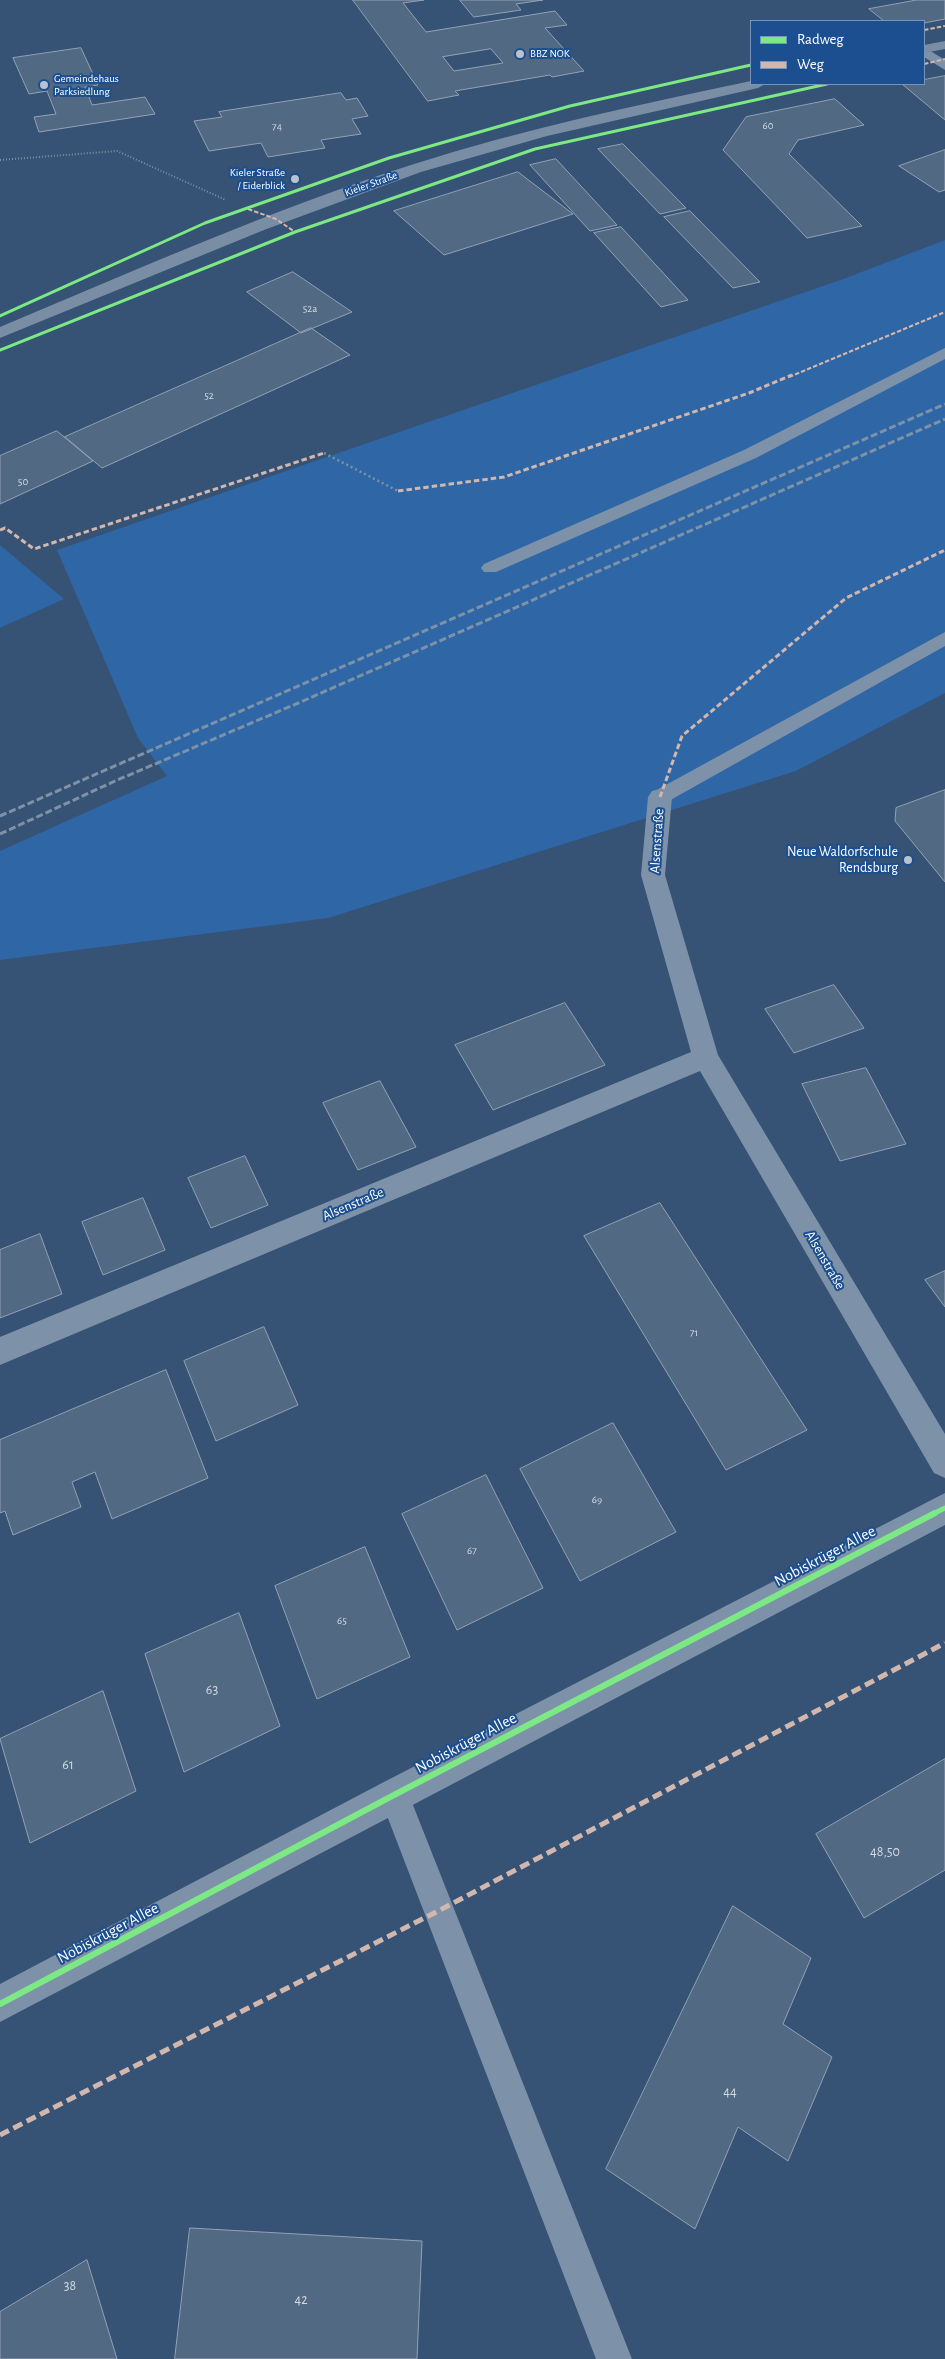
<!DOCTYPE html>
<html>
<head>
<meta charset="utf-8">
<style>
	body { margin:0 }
	#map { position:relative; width:945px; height:2359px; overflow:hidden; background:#365274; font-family:"Alegreya Sans",sans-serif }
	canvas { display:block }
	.legend { position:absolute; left:750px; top:20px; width:175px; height:65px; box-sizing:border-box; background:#1b4f8f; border:1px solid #7695bc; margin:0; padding:6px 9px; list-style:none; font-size:15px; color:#fff }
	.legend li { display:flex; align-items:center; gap:10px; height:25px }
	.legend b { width:25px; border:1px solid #7695bc }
</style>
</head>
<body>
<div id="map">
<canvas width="945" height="2359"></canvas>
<ul class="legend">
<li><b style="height:6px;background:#7ce984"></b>Radweg</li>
<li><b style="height:6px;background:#d1b7ad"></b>Weg</li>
</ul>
</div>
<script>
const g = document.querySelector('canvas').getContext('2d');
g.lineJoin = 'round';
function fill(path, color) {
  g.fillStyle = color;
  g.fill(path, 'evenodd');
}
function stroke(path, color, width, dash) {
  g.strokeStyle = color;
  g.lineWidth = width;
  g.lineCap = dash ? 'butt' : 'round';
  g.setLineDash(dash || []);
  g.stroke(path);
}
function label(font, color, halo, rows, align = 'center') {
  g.font = font + ' "Alegreya Sans",sans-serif';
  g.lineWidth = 4;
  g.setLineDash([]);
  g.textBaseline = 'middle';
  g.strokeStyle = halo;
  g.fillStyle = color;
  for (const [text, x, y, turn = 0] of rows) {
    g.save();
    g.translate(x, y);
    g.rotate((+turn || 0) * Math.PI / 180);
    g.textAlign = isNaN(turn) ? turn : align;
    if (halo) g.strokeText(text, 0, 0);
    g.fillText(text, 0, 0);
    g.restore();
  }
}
const green = new Path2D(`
	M945 240V693L796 771 328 918 0 960V851L167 776 138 738 57 550 846 278Z
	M0 545 64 599 0 628Z`);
const building = new Path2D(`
	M353 0H424L403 3 426 32 555 11 567 25 545 28 584 71 552 77 550 75 455 91 459 95 428 101ZM491 49 503 63 454 71 443 57Z
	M460 0H543L516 4 521 10 474 17Z
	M917 0H945V19L924 23V21H884L869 9Z
	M81 48 98 85 85 87 92 105 145 97 155 114 39 132 34 117 56 114 47 91 29 94 13 58Z
	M945 76V120L902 84H924V80Z
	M341 93 346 100 357 98 368 116 352 119 361 134 321 140 325 148 268 157 261 143 209 151 194 121 222 117 219 112Z
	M835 99 864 125 798 140 789 154 862 226 807 238 723 150 746 117Z
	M623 144 686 208 660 214 598 149Z
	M945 150V190L939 192 899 166Z
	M556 159 617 225 590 231 530 165Z
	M518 172 573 214 444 255 394 211Z
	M690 211 760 282 733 288 664 217Z
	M621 227 688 300 661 307 594 233Z
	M293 272 352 312 301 333 247 292Z
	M311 328 350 355 102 468 65 437Z
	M57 431 93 461 0 504V456Z
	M945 790V882L895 821 896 808Z
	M834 985 864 1028 794 1053 765 1009Z
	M565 1003 605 1065 493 1110 455 1045Z
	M866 1068 906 1144 840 1161 802 1084Z
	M380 1081 416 1147 358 1170 323 1103Z
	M245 1156 268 1205 211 1228 188 1178Z
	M143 1198 165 1250 103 1275 82 1222Z
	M660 1203 807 1430 726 1470 584 1236Z
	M40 1234 62 1294 0 1318V1250Z
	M945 1271V1307L925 1280Z
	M264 1327 298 1405 216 1441 184 1361Z
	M166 1370 208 1478 112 1519 95 1472 72 1482 81 1507 13 1535 5 1511 0 1513V1440Z
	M613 1423 676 1532 580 1581 520 1469Z
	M486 1475 543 1588 457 1630 402 1514Z
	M365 1547 410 1657 317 1699 275 1586Z
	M239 1613 280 1726 184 1772 145 1654Z
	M103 1691 136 1791 30 1843 0 1739Z
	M945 1759V1870L864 1918 816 1834Z
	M733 1906 811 1958 783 2024 832 2057 788 2161 738 2127 695 2229 606 2169Z
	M190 2228 422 2241 417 2359H175Z
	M87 2260 117 2359H0V2312Z`);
const pathFar1 = new Path2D(`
	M0 160 117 151 226 200`);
const path = new Path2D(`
	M324 453 398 491`);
const service = new Path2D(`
	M924 47 945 60V70L924 57Z
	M945 348V359L756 458 496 572H484L481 568 484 564 744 450Z
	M945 632V646L667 802 660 804 653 802 650 797 653 792Z
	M394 1780 405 1784 409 1795 632 2359H596L379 1795 383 1784Z`);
const minor = new Path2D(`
	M660 789 668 791 672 797 665 875 718 1055 945 1434V1478L934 1473 700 1071 0 1365V1337L691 1052 641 875 648 797 652 791Z
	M945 1493V1525L0 2022V1984L382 1783Z`);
const secondary = new Path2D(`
	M945 41V49L924 53V45Z
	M751 81V84H765L758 88 547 136 421 172 264 230 0 338V327C136 270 271 210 411 165 523 129 637 105 751 81Z`);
const rail = new Path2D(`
	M0 816 945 404
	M0 834 115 781 296 704 945 419`);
const quietFar2 = new Path2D(`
	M924 30 945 26
	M924 64 945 59
	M248 209 276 219 295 232
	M789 377 945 312`);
const quietFar1 = new Path2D(`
	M398 491 504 477 749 393 792 375
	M0 530 5 528 34 549 324 453
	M660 797 682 736 846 598 945 550`);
const quiet = new Path2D(`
	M0 2135 440 1910 945 1643`);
const cyclewayFar2 = new Path2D(`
	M0 316 205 223 389 158 570 106 751 65
	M0 350 295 232 535 149 827 84`);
const cyclewayFar1 = new Path2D(`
	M933 1514 945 1508`);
const cycleway = new Path2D(`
	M0 2004 394 1795 935 1513`);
const markers = [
	[520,54,5,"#b9c2ce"],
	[44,85,5,"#b9c2ce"],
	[295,179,5,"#b9c2ce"],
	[908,860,5,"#b9c2ce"]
];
const farPoinames = [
	["BBZ NOK",530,54],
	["Gemeindehaus",54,79],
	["Parksiedlung",54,92],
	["Kieler Straße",285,173,"right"],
	["/ Eiderblick",285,186,"right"]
];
const numberNames = [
	["60",768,126],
	["74",277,127],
	["52a",310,309],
	["52",209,396],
	["50",23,482],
	["71",694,1333],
	["69",597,1500],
	["67",472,1551],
	["65",342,1621]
];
const farStreetnames = [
	["Kieler Straße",371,184,-20]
];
const streetNames = [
	["Alsenstraße",657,841,-86],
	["Alsenstraße",353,1204,-23],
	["Alsenstraße",825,1260,60]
];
const poiNames = [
	["Neue Waldorfschule",898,852],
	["Rendsburg",898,868]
];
const nearNumbernames = [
	["63",212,1690],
	["61",68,1765],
	["48,50",885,1852],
	["44",730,2092],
	["38",70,2286],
	["42",301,2300]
];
const nearStreetnames = [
	["Nobiskrüger Allee",825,1556,-28],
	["Nobiskrüger Allee",466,1743,-28],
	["Nobiskrüger Allee",108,1933,-28]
];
fill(green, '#2f66a5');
fill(building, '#526984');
stroke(building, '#92a2b6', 1);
stroke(pathFar1, '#7d92a8', 2, [1, 2]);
stroke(path, '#7d92a8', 2.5, [2, 3]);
fill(service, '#7d92a8');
fill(minor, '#7d92a8');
fill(secondary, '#798da4');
stroke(rail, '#7e92a7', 3, [7, 3]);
stroke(quietFar2, '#d1b7ad', 2, [4.5, 2]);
stroke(quietFar1, '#d1b7ad', 3, [5.5, 3]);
stroke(quiet, '#d1b7ad', 5, [10, 5]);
stroke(cyclewayFar2, '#7ce984', 3);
stroke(cyclewayFar1, '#7ce984', 5);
stroke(cycleway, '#7ce984', 6);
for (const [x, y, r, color] of markers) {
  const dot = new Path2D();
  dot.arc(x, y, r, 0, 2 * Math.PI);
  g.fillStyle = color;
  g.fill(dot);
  stroke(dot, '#1b4f8f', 2);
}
label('11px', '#fff', '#1b4f8f', farPoinames, 'left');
label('11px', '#d4dae0', null, numberNames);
label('11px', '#fff', '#1b4f8f', farStreetnames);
label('14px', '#fff', '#1b4f8f', streetNames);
label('14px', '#fff', '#1b4f8f', poiNames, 'right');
label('14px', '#d4dae0', null, nearNumbernames);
label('16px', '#fff', '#1b4f8f', nearStreetnames);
</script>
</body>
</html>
